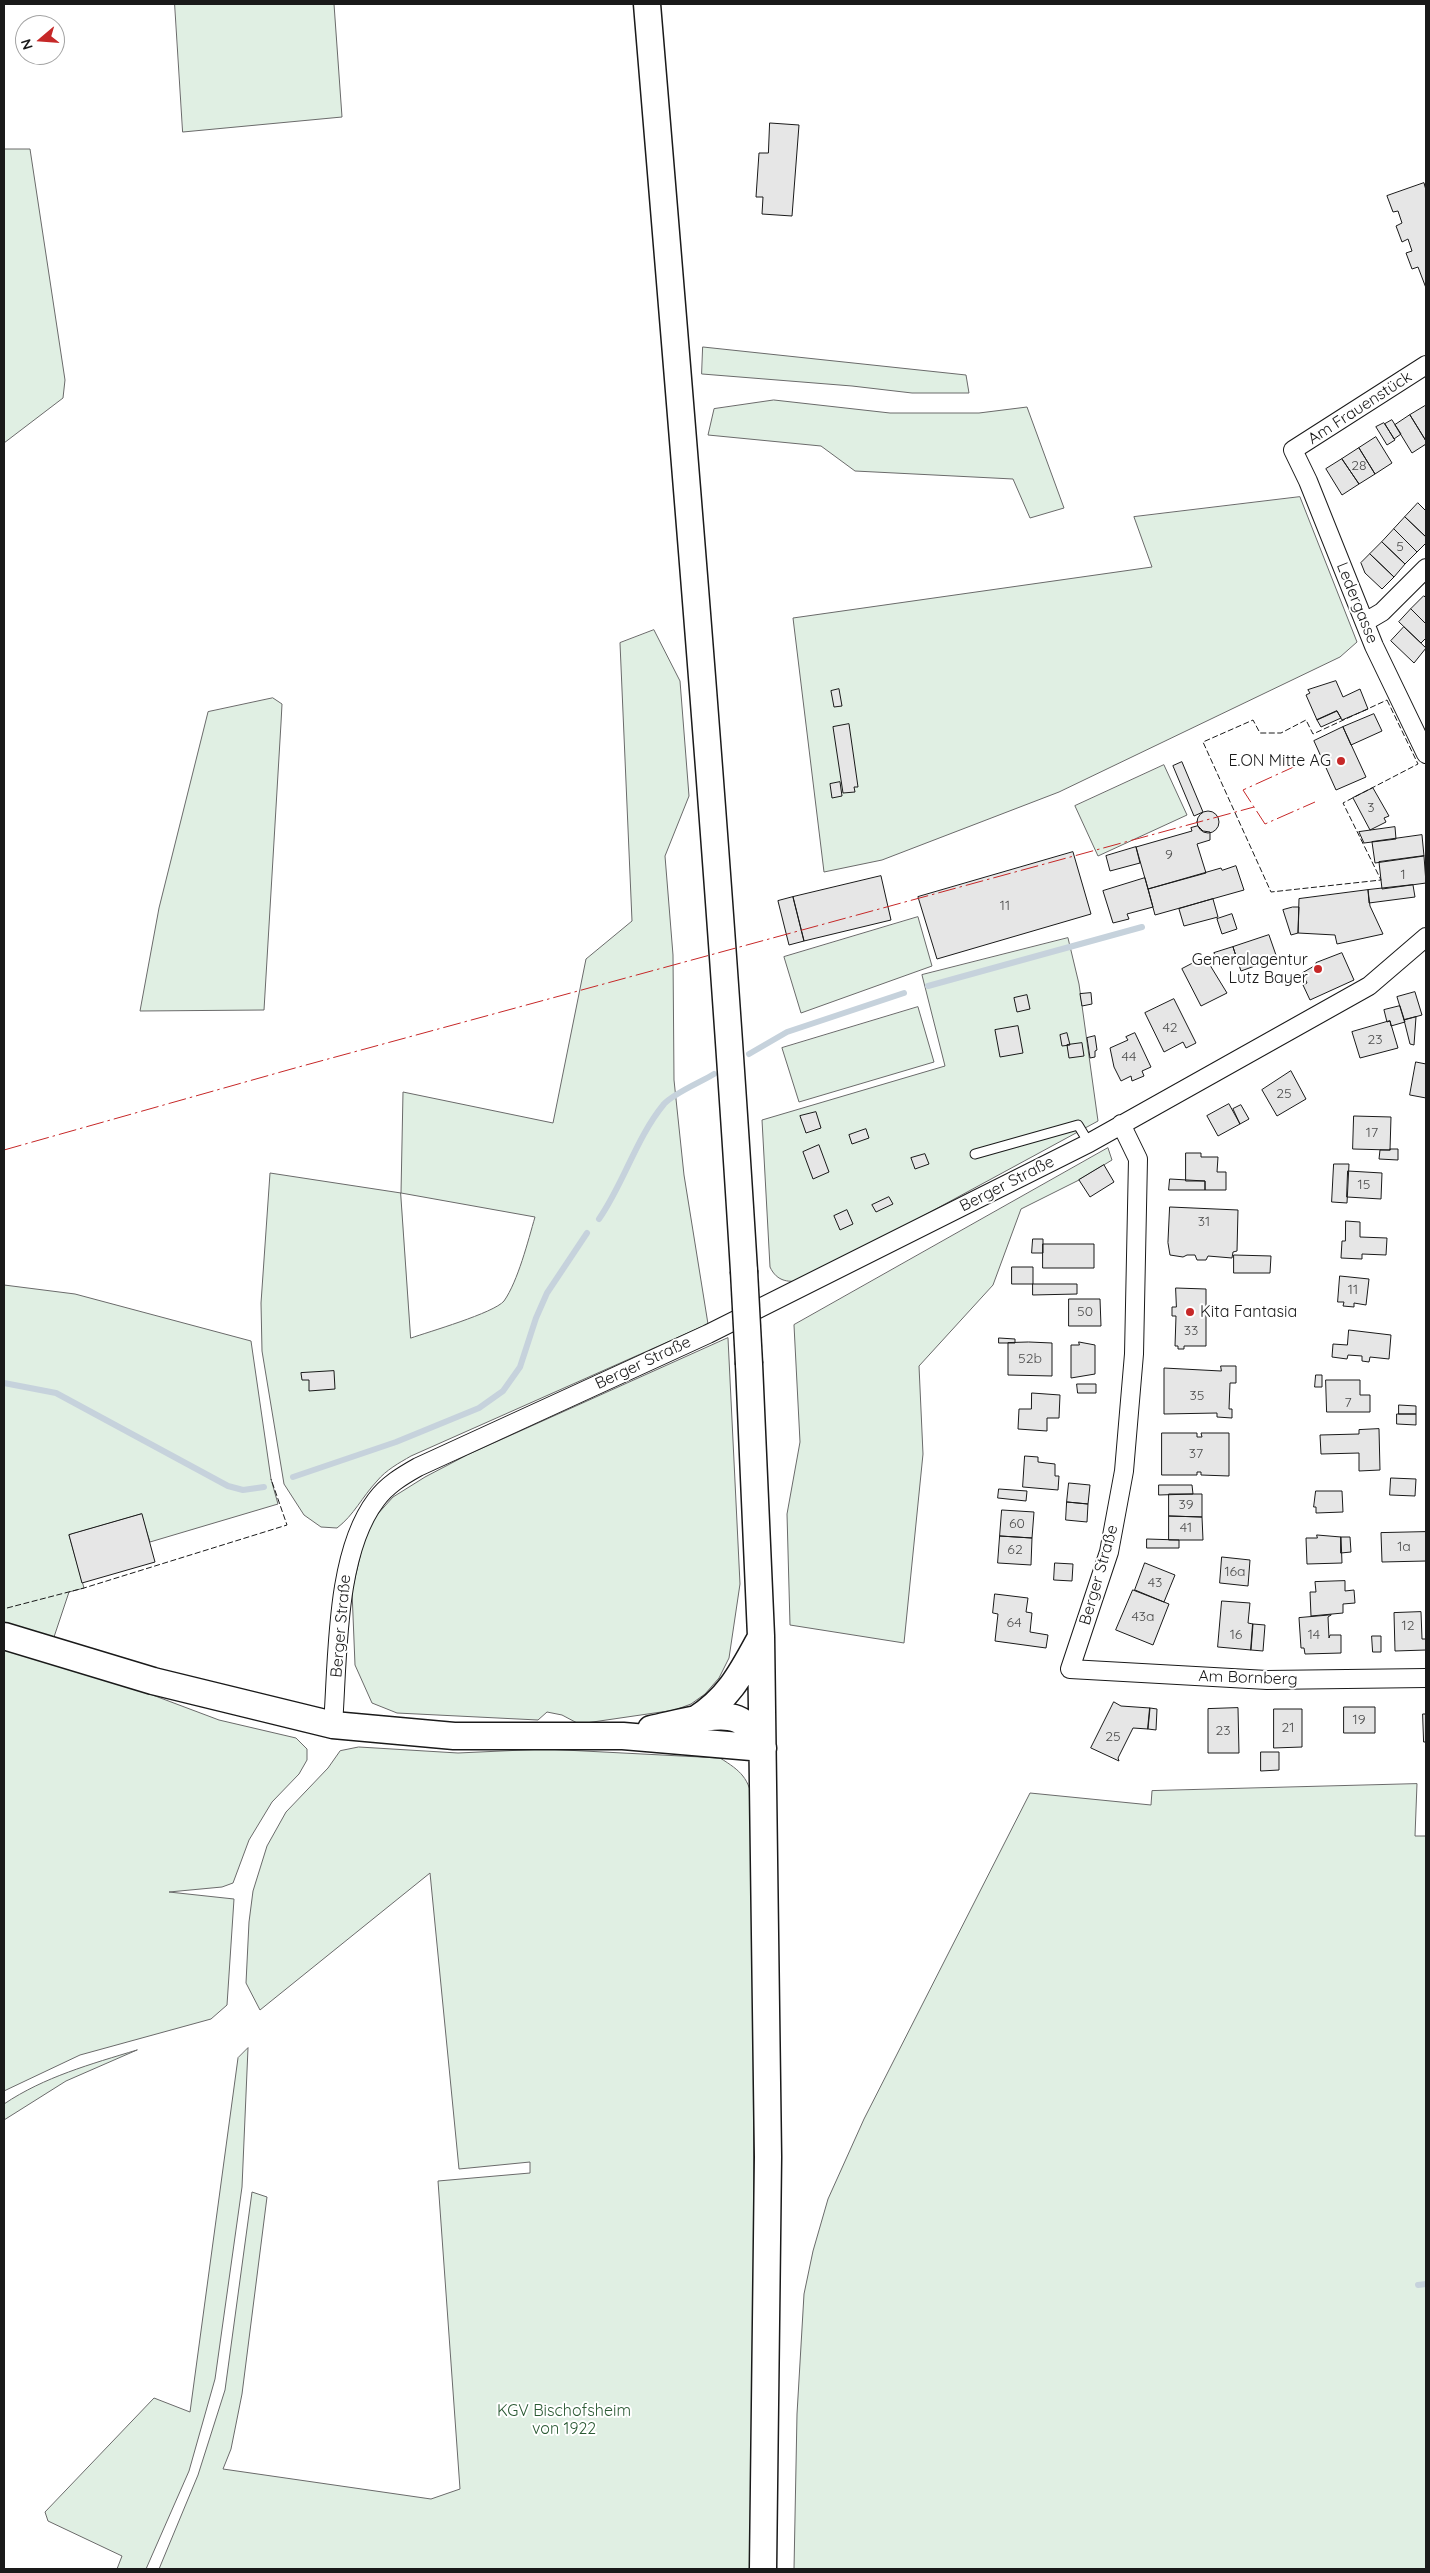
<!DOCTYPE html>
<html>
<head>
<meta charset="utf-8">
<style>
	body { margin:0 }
	#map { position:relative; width:1430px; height:2573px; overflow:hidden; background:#fff; font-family:Quicksand,sans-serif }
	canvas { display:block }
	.frame { position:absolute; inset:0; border:5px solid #1a1a1a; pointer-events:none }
	.north { position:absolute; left:15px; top:15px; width:50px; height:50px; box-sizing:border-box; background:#fff; border:1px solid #a3a3a3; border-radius:50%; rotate:252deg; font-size:14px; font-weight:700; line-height:20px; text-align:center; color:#1a1a1a }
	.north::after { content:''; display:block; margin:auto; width:18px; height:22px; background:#c62828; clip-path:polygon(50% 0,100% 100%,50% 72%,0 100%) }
</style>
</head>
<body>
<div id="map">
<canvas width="1430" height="2573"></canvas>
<div class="frame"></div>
<div class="north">N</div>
</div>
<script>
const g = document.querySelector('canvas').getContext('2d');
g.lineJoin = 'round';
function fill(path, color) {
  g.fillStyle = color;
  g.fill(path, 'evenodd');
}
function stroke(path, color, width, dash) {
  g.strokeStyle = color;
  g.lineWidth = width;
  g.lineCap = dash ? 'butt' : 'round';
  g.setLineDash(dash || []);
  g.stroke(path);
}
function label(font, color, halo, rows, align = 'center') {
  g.font = font + ' Quicksand,sans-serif';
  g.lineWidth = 4;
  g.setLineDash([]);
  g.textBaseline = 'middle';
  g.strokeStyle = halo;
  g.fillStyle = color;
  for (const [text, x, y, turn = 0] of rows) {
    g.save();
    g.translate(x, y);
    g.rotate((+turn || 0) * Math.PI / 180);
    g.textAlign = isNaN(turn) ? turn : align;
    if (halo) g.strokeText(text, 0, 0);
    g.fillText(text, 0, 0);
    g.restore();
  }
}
const green = new Path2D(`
	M175 4H334L342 117 183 132Z
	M4 149H30L65 380 63 398 4 443Z
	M703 347 966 375 969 393H912L852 386 702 374Z
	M774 400 890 413H979L1027 407 1064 508 1030 518 1013 479 855 471 821 446 708 435 714 409Z
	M1300 497 1357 642 1340 657 1059 792 882 860 824 872 793 618 1152 567 1134 517Z
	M654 630 680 681 689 796 665 856 673 955 674 1080 684 1175 708 1324 411 1456C399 1463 386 1470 377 1481 362 1497 354 1515 337 1528L321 1527 304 1515 284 1484 262 1351 261 1303 270 1173 401 1193 403 1092 553 1123 586 959 632 921 620 643ZM401 1193 535 1217C528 1241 518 1281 504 1301 494 1313 428 1332 411 1338Z
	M273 698 282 704 281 723 264 1010 140 1011 159 908 208 712Z
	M1164 765 1187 815 1098 856 1075 806Z
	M918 917 932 966 801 1013 784 957Z
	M1068 938 1079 984 1098 1121 805 1280C789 1283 777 1282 770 1267L762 1120 945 1066 922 975Z
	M918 1007 934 1062 799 1102 782 1048Z
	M1108 1148 1112 1160 1079 1180 1021 1209 993 1285 919 1366 923 1454 904 1643 790 1625 787 1514 800 1442 794 1325Z
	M4 1285 75 1294 251 1341 271 1479 278 1504 150 1542 141 1514 69 1535 84 1588 69 1592 54 1637 4 1626Z
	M728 1338 740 1584 729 1658 719 1678 705 1694 691 1704 675 1710 579 1724 562 1715 547 1712 538 1720 397 1713 372 1703 355 1665 352 1591 365 1535 375 1517 393 1497 425 1477 467 1455Z
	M4 1646 62 1661 219 1720 296 1738 307 1749V1760L299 1774 272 1802 249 1840 233 1883 222 1887 169 1892 234 1899 227 2005 211 2019 80 2055 4 2091Z
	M359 1747 458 1753 545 1749 720 1758C741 1771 749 1778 753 1803L754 2448 751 2569H159L198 2475 225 2390 252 2192 267 2197 242 2394 231 2449 223 2469 431 2499 460 2489 438 2181 530 2173V2162L459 2169 430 1873 260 2010 246 1983 249 1922 253 1891 267 1846 286 1812 328 1768 340 1751Z
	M1417 1784 1415 1836H1426V2569H794L797 2414 804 2294 813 2251 828 2199 864 2119 1030 1793 1151 1805 1152 1791Z
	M248 2048 242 2187 215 2379 189 2471 146 2569H117L122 2556 48 2521 45 2512 154 2398 190 2412 238 2058Z
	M137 2050 66 2081 4 2120V2104C44 2077 91 2064 137 2050Z`);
const stream = new Path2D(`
	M928 986 1142 927
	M749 1054 787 1032 904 993
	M599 1219C624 1183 636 1138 664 1104 674 1093 701 1082 714 1074
	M4 1383 56 1393 228 1486 243 1490 264 1487
	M293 1477 396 1442 479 1408 503 1391 520 1367 536 1318 547 1293 587 1233
	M1418 2285 1426 2284`);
const building = new Path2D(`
	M770 123 799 125 792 216 762 214 763 197H756L759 153H768Z
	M1424 183 1426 190V288L1418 267 1412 269 1406 253 1412 251 1408 239 1402 242 1396 226 1402 223 1398 211 1393 212 1387 196Z
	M1425 406 1426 407V441L1410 415Z
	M1410 415 1426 441V444L1412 453 1395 425Z
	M1392 420 1401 434 1394 439 1385 424Z
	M1384 423 1395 440 1387 445 1376 427Z
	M1376 437 1392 463 1375 474 1359 448Z
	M1359 448 1375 474 1359 484 1342 459Z
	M1342 459 1359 484 1342 495 1326 469Z
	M1418 503 1426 511V537L1405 517Z
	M1405 517 1426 537V543L1417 552 1394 529Z
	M1394 529 1417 552 1405 564 1382 542Z
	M1382 542 1405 564 1394 577 1370 554Z
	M1370 554 1394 577 1382 589 1365 573 1361 563Z
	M1424 596 1426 598V624L1411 609Z
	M1411 609 1426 624V638L1421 643 1399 622Z
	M1404 627 1426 648 1414 663 1391 641Z
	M1336 681 1343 697 1360 689 1368 709 1342 720 1337 711 1317 720 1306 695 1310 693 1308 690Z
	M839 689 842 706 834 707 831 691Z
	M1337 711 1341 718 1321 727 1317 720Z
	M1374 714 1382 731 1351 745 1343 727Z
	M849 724 858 787H854L855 792 843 793 833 727Z
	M1343 727 1366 777 1336 790 1314 741Z
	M1182 762 1203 812 1194 816 1173 766Z
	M840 782 842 796 832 798 830 784Z
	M1373 788 1389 816 1384 818 1386 822 1370 830 1353 798Z
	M1197 822a11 11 0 1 1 22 0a11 11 0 1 1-22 0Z
	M1198 826 1203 831 1210 832V840L1197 844 1206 873 1148 889 1136 847 1192 831 1191 828Z
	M1395 827 1396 839 1364 843 1359 832Z
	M1422 835 1424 856 1375 863 1372 842Z
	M1136 847 1140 863 1110 871 1106 856Z
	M1073 852 1091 914 937 959 918 897Z
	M1424 856 1426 883 1382 889 1379 862Z
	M1236 866 1244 890 1155 915 1148 889 1221 868 1222 870Z
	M881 876 891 920 804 941 793 897Z
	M1145 878 1153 907 1127 914 1129 919 1113 923 1103 891Z
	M1413 885 1415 897 1369 903 1368 890Z
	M1368 890 1370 906 1383 934 1337 944 1335 935 1298 933 1299 899Z
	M793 897 804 941 789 945 778 901Z
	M1213 899 1218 917 1184 926 1179 909Z
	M1293 907H1299L1298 933 1291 935 1283 910Z
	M1232 914 1237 929 1222 934 1217 919Z
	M1269 935 1277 958 1241 971 1233 947Z
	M1233 947 1236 956 1219 962 1214 953Z
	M1342 953 1354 980 1310 1000 1303 985 1307 983 1302 973 1316 965V963Z
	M1205 957 1227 993 1201 1006 1182 969Z
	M1415 992 1422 1015 1404 1020 1397 997Z
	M1091 993 1092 1004 1082 1006 1080 994Z
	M1027 995 1030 1009 1017 1012 1014 998Z
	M1174 999 1196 1043 1186 1048 1183 1042 1164 1052 1145 1013Z
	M1400 1006 1405 1022 1391 1026 1390 1021 1387 1022 1384 1010Z
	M1416 1017 1414 1045 1410 1044 1404 1020Z
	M1390 1021 1398 1048 1360 1058 1352 1032Z
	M1018 1026 1023 1053 1000 1057 995 1030Z
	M1067 1033 1070 1045 1062 1046 1060 1035Z
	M1135 1033 1151 1067 1142 1071 1144 1076 1132 1081 1131 1076 1121 1081 1114 1067 1110 1048 1128 1040 1126 1037Z
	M1095 1036 1097 1050 1095 1051V1057L1090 1058 1087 1038Z
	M1082 1043 1084 1056 1069 1058 1067 1045Z
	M1416 1062 1426 1064V1098L1410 1095Z
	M1291 1071 1306 1099 1277 1116 1262 1090Z
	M1229 1104 1240 1124 1218 1136 1207 1116Z
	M1241 1105 1249 1119 1240 1124 1233 1109Z
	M816 1112 821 1128 806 1133 800 1116Z
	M1354 1116 1391 1117 1390 1150 1353 1149Z
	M866 1129 869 1138 852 1144 849 1135Z
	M819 1145 829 1172 813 1179 803 1152Z
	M1390 1149H1398V1160L1379 1159 1380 1150H1390Z
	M1186 1153H1201V1157H1218L1217 1172H1226V1190H1205V1181H1186Z
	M925 1154 929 1164 915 1169 911 1158Z
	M1334 1164H1349L1347 1203 1332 1202Z
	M1104 1165 1114 1182 1090 1197 1079 1180Z
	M1348 1171 1382 1173 1381 1199 1347 1197Z
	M1170 1179 1205 1181V1190H1169Z
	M889 1197 893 1204 876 1212 872 1205Z
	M1170 1207 1238 1210 1237 1251 1233 1252 1232 1258 1208 1256 1206 1260H1197L1195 1255H1187L1183 1257 1170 1255 1168 1243Z
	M847 1210 853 1224 840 1230 834 1216Z
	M1346 1221 1360 1222V1237L1387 1238 1386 1255 1362 1254V1259L1341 1258 1342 1241H1345Z
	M1033 1239H1043V1253H1032Z
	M1043 1244H1094V1268H1043Z
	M1234 1255 1271 1256 1270 1273H1234Z
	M1012 1267H1033V1284H1012Z
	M1340 1276 1369 1279 1366 1305 1354 1303V1307L1343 1306 1344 1302H1338Z
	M1033 1284H1077V1294L1033 1295Z
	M1176 1288 1206 1289V1346H1184V1349H1178V1346H1175L1176 1316H1172V1307H1176Z
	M1069 1299H1100L1101 1326H1069Z
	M1349 1330 1391 1335 1389 1359 1370 1357 1369 1362 1362 1361V1356L1348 1355 1347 1359 1332 1357 1333 1344 1347 1345Z
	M999 1338 1015 1339V1343H999Z
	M1029 1342 1052 1343V1376L1008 1375V1343Z
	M1079 1342 1095 1345V1374L1071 1378V1345H1079Z
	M1221 1366H1236V1383H1230L1229 1409H1232V1418L1217 1417V1413L1164 1414V1368L1221 1371Z
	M334 1371 335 1389 309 1391V1380H302L301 1373Z
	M1316 1375H1322V1387H1315Z
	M1326 1380H1360V1395H1370V1412H1327Z
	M1077 1384H1096V1393H1078Z
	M1032 1393 1060 1395 1059 1418H1047V1431L1018 1429 1019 1409H1031Z
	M1399 1405 1416 1406V1414H1399Z
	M1397 1414H1416V1425L1397 1424Z
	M1379 1429 1380 1470 1359 1471V1453L1321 1454 1320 1435 1359 1434V1430Z
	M1162 1433H1197V1437H1202L1201 1433H1229V1476L1201 1475V1472H1197V1475H1162Z
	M1025 1456 1038 1457V1462L1055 1464V1476H1059L1058 1490 1023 1487Z
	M1391 1478 1416 1479 1415 1496 1390 1495Z
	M1069 1483 1090 1485 1088 1504 1067 1502Z
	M1159 1485H1192L1193 1494 1159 1495Z
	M999 1489 1027 1491 1026 1501 998 1498Z
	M1316 1491H1342L1343 1512 1316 1513V1507H1314Z
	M1169 1494H1202V1517L1169 1516Z
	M1067 1502 1088 1504 1087 1522 1066 1520Z
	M1002 1510 1034 1512 1032 1538 1000 1536Z
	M142 1514 155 1562 82 1583 69 1535Z
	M1169 1516 1202 1517 1203 1540H1169Z
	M1426 1532V1561L1382 1562 1381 1533Z
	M1317 1535 1341 1537 1342 1563 1307 1564 1306 1538H1317Z
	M1000 1536 1032 1538 1031 1565 998 1563Z
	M1341 1537H1350L1351 1552 1341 1553Z
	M1147 1539 1179 1540V1548H1147Z
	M1222 1557 1250 1560 1248 1586 1220 1583Z
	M1055 1563 1073 1564 1072 1581 1054 1580Z
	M1145 1563 1175 1575 1164 1602 1135 1590Z
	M1345 1581V1591L1354 1590 1355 1603 1343 1604V1613L1311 1616 1310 1592H1316L1315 1582Z
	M1133 1590 1169 1604 1153 1645 1116 1630Z
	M995 1594 1028 1598 1026 1612 1032 1613 1030 1632 1048 1635 1046 1648 995 1641 998 1614 993 1613Z
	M1222 1601 1250 1603 1248 1623 1253 1624 1251 1650 1218 1647Z
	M1421 1612 1422 1639H1426V1650L1395 1651 1394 1613Z
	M1331 1615 1328 1617 1329 1638 1330 1635H1341V1653L1305 1654 1304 1648H1301L1299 1618Z
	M1253 1624 1265 1625 1263 1651 1251 1650Z
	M1372 1636H1381V1652H1373Z
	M1114 1702 1121 1706 1150 1708 1148 1729 1133 1728 1118 1758 1119 1761 1091 1748Z
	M1344 1707H1375V1733H1344Z
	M1150 1708 1157 1709 1156 1730 1148 1729Z
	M1238 1708 1239 1753H1208V1709Z
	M1274 1709H1302V1747L1274 1748Z
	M1423 1714H1426V1742H1424Z
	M1261 1752H1279V1770L1261 1771Z`);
const service = new Path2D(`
	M975 1154 1078 1125 1089 1143`);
const minor = new Path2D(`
	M1426 365 1293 450 1308 481 1374 646 1426 754
	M1365 622 1382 612 1426 568
	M1121 1124 1138 1159 1134 1354 1124 1471 1109 1552 1070 1669 1267 1680 1426 1678
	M333 1725C338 1658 335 1554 376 1500 387 1485 402 1476 418 1467L708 1334 1089 1143 1369 986 1426 937`);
const secondary = new Path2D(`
	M647 4C682 426 718 848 744 1271
	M749 1364 761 1636 768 2157 763 2569
	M4 1636 153 1681 333 1725 454 1736H623L763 1748
	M695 1720C729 1698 741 1674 760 1639
	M651 1729C673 1725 716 1711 737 1719 750 1724 757 1737 763 1748`);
const secondaryBridge = new Path2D(`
	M744 1271 749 1364`);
const fence = new Path2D(`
	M1387 700 1418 764 1343 803 1381 880 1271 892 1203 742 1253 720 1260 733H1281L1306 720 1313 734Z
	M7 1608 84 1588 287 1525 271 1479`);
const power = new Path2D(`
	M1298 765 1243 790 1265 824 1315 802
	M4 1150 295 1068 1254 807`);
const markers = [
	[1341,761,5,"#c62828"],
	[1318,969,5,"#c62828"],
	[1190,1312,5,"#c62828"]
];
const numberNames = [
	["28",1359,466],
	["5",1400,547],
	["3",1371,808],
	["9",1169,855],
	["1",1403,875],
	["11",1005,906],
	["42",1170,1028],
	["23",1375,1040],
	["44",1129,1057],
	["25",1284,1094],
	["17",1372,1133],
	["15",1364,1185],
	["31",1204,1222],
	["11",1353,1290],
	["50",1085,1312],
	["33",1191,1331],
	["52b",1030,1359],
	["35",1197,1396],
	["7",1348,1403],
	["37",1196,1454],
	["39",1186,1505],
	["60",1017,1524],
	["41",1186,1528],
	["1a",1404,1547],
	["62",1015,1550],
	["16a",1235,1572],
	["43",1155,1583],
	["43a",1143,1617],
	["64",1014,1623],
	["12",1408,1626],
	["16",1236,1635],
	["14",1314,1635],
	["19",1359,1720],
	["21",1288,1728],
	["23",1223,1731],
	["25",1113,1737]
];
const streetNames = [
	["Am Frauenstück",1360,408,-33],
	["Ledergasse",1357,603,68],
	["Berger Straße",1007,1184,-27],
	["Berger Straße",643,1363,-25],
	["Berger Straße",1099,1575,-74],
	["Berger Straße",341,1626,-85],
	["Am Bornberg",1248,1678,2]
];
const poiNames = [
	["E.ON Mitte AG",1331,761],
	["Generalagentur",1308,960],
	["Lutz Bayer",1308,978],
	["Kita Fantasia",1200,1312,"left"]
];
const parkNames = [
	["KGV Bischofsheim",564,2411],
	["von 1922",564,2429]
];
fill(green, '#e0efe3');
stroke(green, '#6a6a6a', 1);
stroke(stream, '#c6d2dc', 6);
fill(building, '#e6e6e6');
stroke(building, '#1a1a1a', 1);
stroke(service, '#1a1a1a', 11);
stroke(minor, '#1a1a1a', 20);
stroke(secondary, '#1a1a1a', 29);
stroke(service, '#fff', 9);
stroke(minor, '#fff', 18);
stroke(secondary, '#fff', 26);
stroke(secondaryBridge, '#1a1a1a', 29, []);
stroke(secondaryBridge, '#fff', 26);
stroke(fence, '#1a1a1a', 1, [6, 2.5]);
stroke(power, '#c62828', 1, [18, 4, 2.5, 4]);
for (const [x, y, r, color] of markers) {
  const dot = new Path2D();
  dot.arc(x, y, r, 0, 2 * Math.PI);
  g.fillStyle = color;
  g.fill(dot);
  stroke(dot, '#fff', 2);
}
label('14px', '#4d4d4d', null, numberNames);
label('16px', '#1a1a1a', '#fff', streetNames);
label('16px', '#1a1a1a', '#fff', poiNames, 'right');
label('16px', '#2b5a34', '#fff', parkNames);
</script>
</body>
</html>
